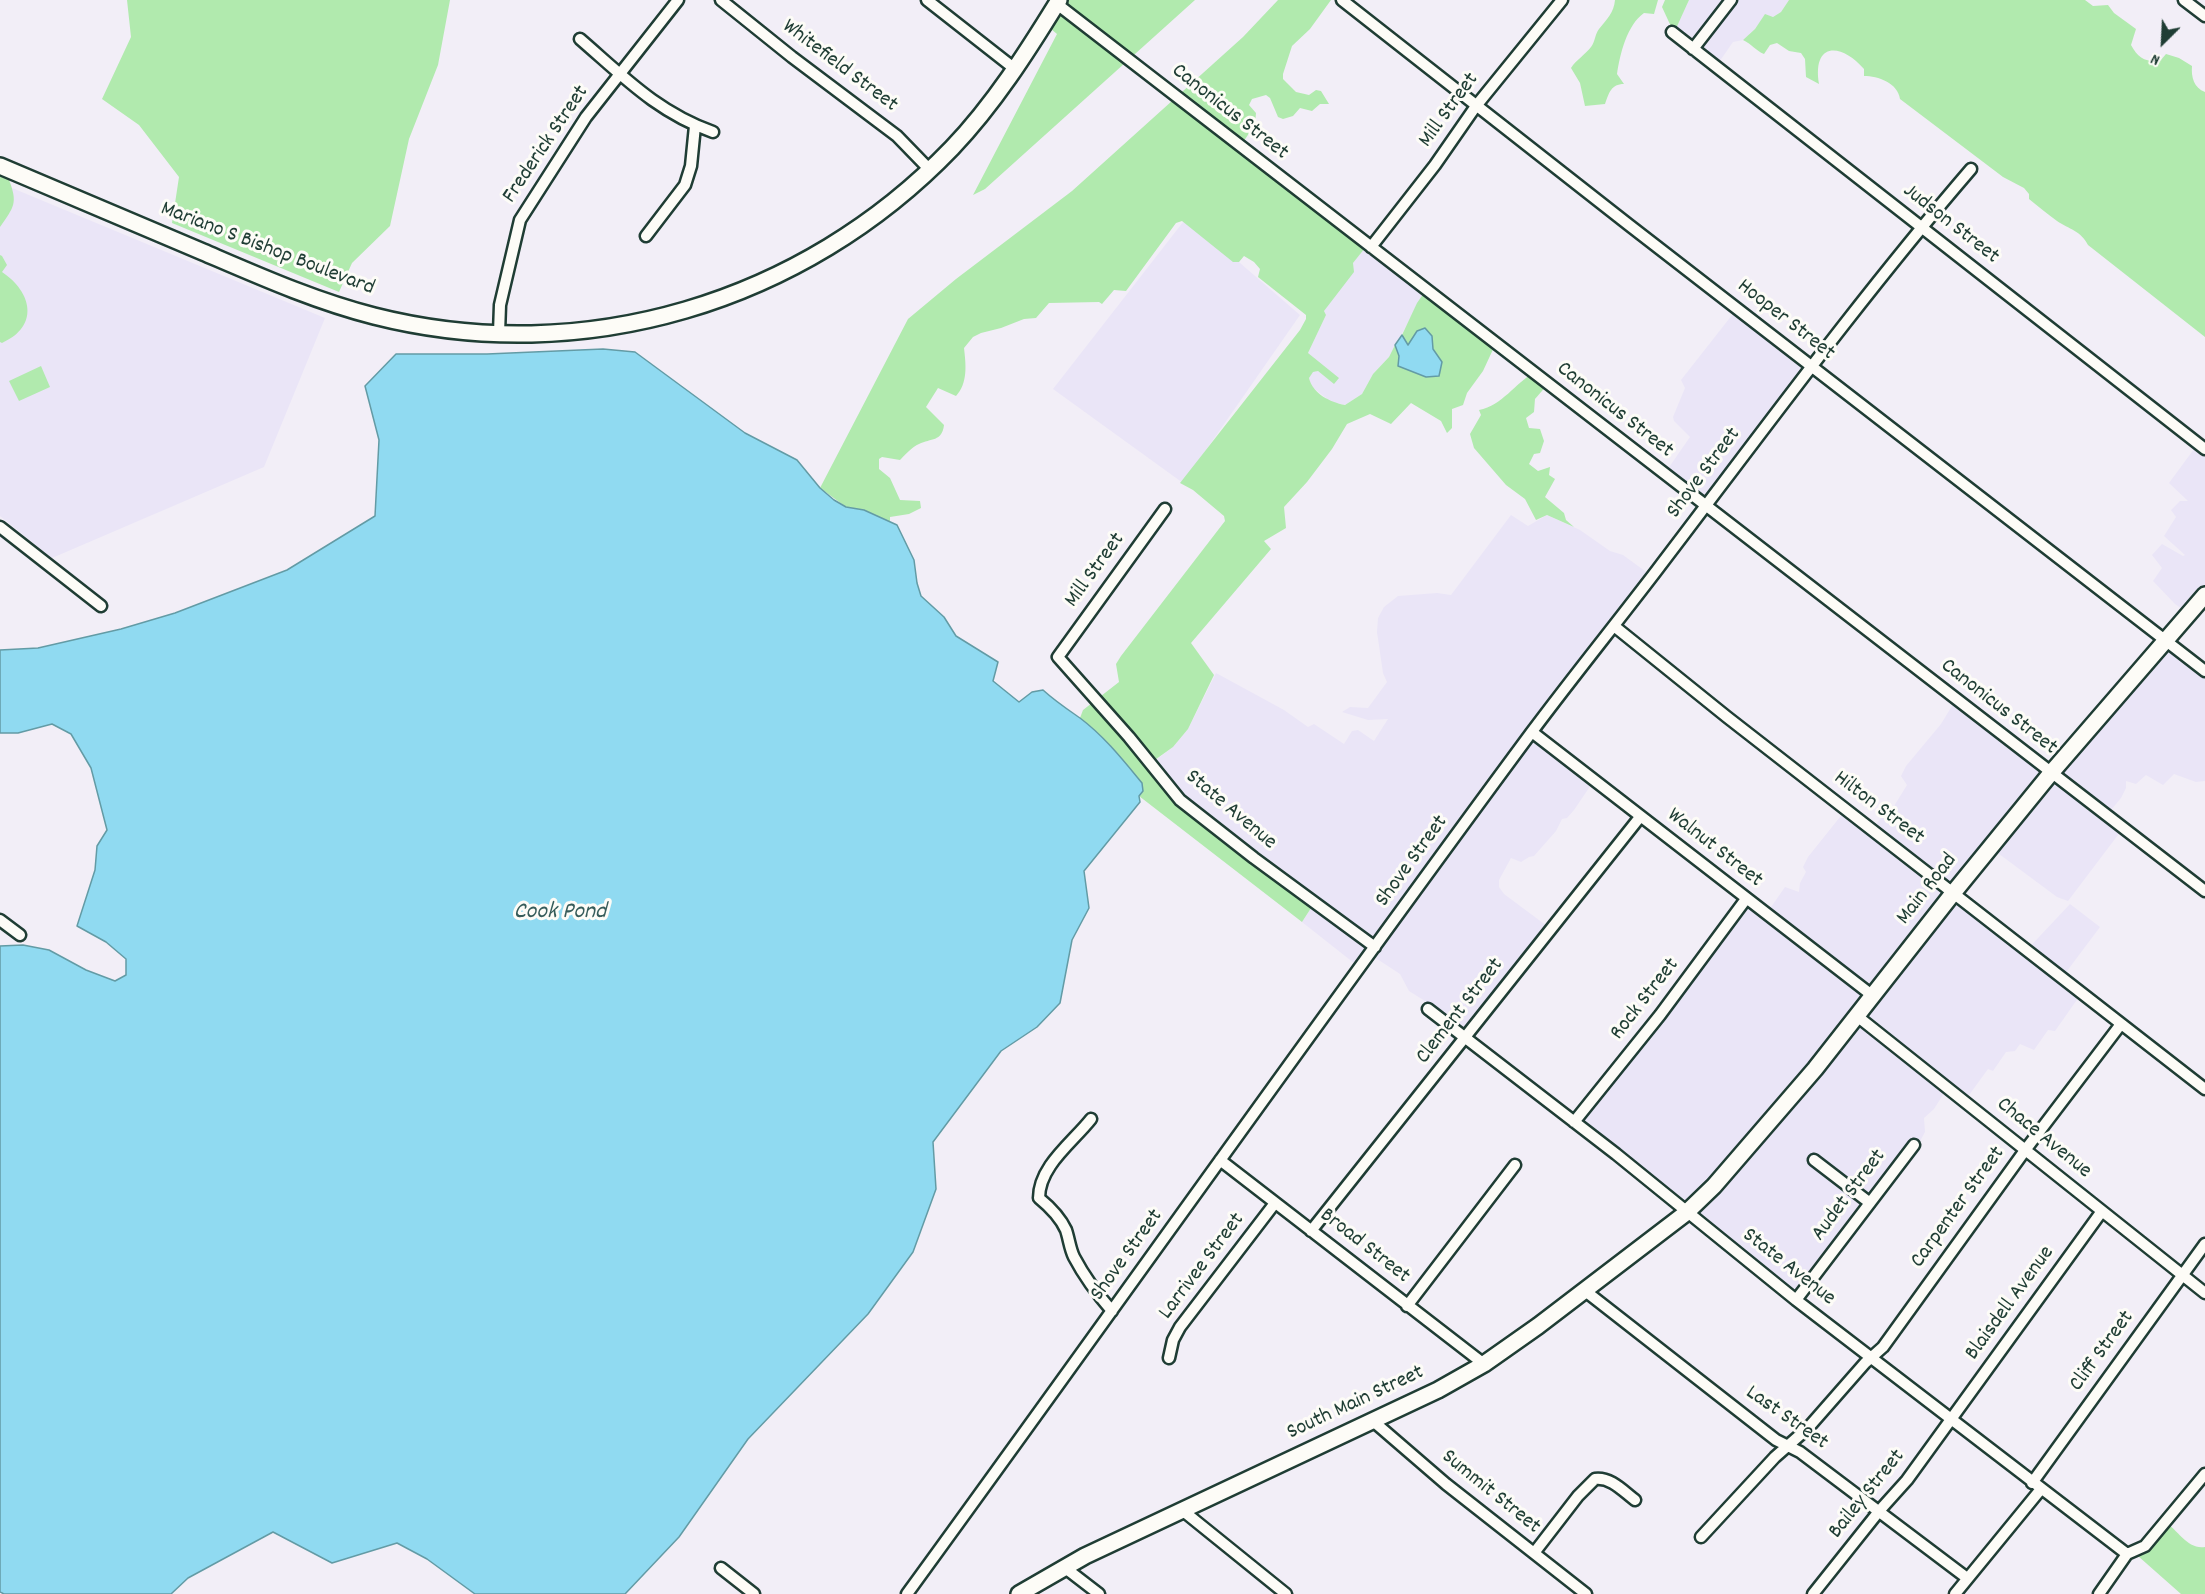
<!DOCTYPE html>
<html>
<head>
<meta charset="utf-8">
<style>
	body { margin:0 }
	#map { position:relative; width:2205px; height:1594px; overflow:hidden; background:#f2eef7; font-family:Dekko,sans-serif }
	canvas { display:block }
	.north { position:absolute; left:2133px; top:12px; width:60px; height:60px; -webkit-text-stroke:4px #fdfcf7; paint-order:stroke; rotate:204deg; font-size:16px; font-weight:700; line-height:24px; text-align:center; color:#1f3d34 }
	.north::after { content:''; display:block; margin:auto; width:21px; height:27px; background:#1f3d34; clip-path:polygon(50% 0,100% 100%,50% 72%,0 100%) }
</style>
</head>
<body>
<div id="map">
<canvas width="2205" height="1594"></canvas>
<div class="north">N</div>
</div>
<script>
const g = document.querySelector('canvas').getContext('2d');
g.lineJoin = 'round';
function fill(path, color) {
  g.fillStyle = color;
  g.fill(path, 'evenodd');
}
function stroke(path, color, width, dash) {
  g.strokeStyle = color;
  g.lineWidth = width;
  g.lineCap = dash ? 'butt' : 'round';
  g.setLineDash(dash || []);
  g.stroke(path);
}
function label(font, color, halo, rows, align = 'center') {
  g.font = font + ' Dekko,sans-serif';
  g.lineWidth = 6;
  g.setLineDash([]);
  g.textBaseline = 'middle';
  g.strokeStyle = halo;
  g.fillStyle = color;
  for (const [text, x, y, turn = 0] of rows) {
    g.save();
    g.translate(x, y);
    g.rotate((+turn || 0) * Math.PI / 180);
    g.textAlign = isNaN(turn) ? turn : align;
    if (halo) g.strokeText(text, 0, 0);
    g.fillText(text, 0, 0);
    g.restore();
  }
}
const built = new Path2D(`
	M1689 0H1789L1781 12 1773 17 1765 15 1755 29 1743 40 1733 42 1715 68 1674 33Z
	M0 183 325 318 264 467 52 558 0 516Z
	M1187 217 1300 315 1183 483 1053 389Z
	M1365 248 1426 290 1389 357 1373 374 1362 394 1345 405 1331 402 1311 386 1309 378 1312 372 1318 371 1334 383 1308 353 1326 315 1324 311 1353 263Z
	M1736 310 1809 368 1708 504 1665 473 1690 437 1674 421 1673 417 1685 388 1681 380Z
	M2197 445 2205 451V595L2188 613 2175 604 2153 581 2162 568 2152 555 2162 544 2183 556 2185 555 2164 536 2176 517 2171 510 2180 501H2188L2169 483Z
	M1511 515 1528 526 1547 515 1580 530 1610 551 1623 555 1649 574 1535 728 1593 782 1574 810 1567 818 1562 819 1556 831 1534 856 1529 857 1521 862 1511 858 1499 880V887L1504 894 1551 929 1466 1035 1425 1001 1409 991 1400 974 1371 955 1359 967 1302 922 1310 910 1198 817 1152 763 1173 747 1188 729 1216 673 1284 710 1308 727 1314 724 1344 744 1352 731 1358 730 1374 741 1388 719 1368 720 1342 712 1350 707 1368 708 1387 682 1383 673 1377 632 1378 618 1384 607 1398 596 1437 593 1451 595Z
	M2163 643 2205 673V781L2196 782 2174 774 2163 785 2146 775 2136 784 2126 781V788L2121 798 2106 816 2121 831 2068 901 2057 897 1991 848 1951 897 2024 953 2070 904 2100 927 2064 975 2081 994 2055 1031 2048 1030 2034 1050 2020 1044 2015 1051 2006 1052 1993 1071 1988 1069 1964 1102 1946 1090 1934 1109 1924 1118 1925 1132 1918 1145 1798 1295 1580 1123V1117L1744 902 1769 910 1785 887 1799 892 1800 883 1806 872 1803 867 1808 857 1844 812 1872 830 1883 815 1891 811 1907 785 1901 776 1906 766 1941 724 1955 701 2045 771Z`);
const green = new Path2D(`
	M127 0H450L438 65 409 139 390 226 352 263 339 292 172 223 179 177 139 125 102 99 131 37Z
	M1058 0H1195L985 189 973 195 1057 34 1045 24Z
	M1278 0H1331L1310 29 1292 46 1283 74V79L1296 92 1309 95 1316 90 1321 91 1329 104H1320L1312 111 1300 108 1293 116 1283 119 1278 117 1270 98 1266 95 1252 99 1249 105 1256 113 1255 124 1242 144 1365 248 1353 263 1354 272 1324 311 1326 315 1308 353 1339 378 1334 384 1318 371 1313 372 1309 378C1313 394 1330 402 1345 405L1362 394 1373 374 1389 357 1395 345 1399 356 1442 362 1433 349 1432 336 1425 329 1408 345 1402 335 1417 303 1426 290 1496 343 1483 371 1467 393 1463 405 1452 409V428L1447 433 1441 421 1411 403 1391 424 1370 414 1347 424 1332 449 1307 482 1284 507 1286 528 1264 541 1271 549 1191 643 1214 675 1188 729 1173 747 1152 762 1180 802 1313 905 1302 922 1139 796 1142 783 1110 745 1080 718 1083 710 1119 682 1116 664 1121 656 1225 521 1224 516 1193 490 1180 483 1300 330 1306 319V315L1258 277 1260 269 1254 262 1244 256 1239 262H1233L1182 221 1176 223 1126 291 1114 290 1102 304 1099 302 1049 303 1036 318 1024 319 1001 328 981 333 973 337 964 348C966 365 968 383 956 396L938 388 926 407 944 425C942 442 931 438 919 444 912 447 905 455 900 460L882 457 879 459V469L890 478 900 500 920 501 921 508 909 514 890 517V522L864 510 846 507 820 488 908 319 956 279 1072 191 1243 37Z
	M1615 0H1658L1654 14 1644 13C1627 25 1620 54 1617 74L1624 84C1611 84 1609 93 1605 104L1585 106 1580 83 1571 68C1576 60 1586 54 1591 47 1595 42 1595 34 1599 29 1606 20 1614 13 1615 0Z
	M1665 0H1689L1674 33 1662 7Z
	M1789 0H2085L2093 6 2108 5 2114 13 2136 29 2131 45C2138 58 2145 62 2160 61L2166 54 2179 58 2192 66C2191 77 2194 88 2205 92V337L2088 245C2081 231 2069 229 2057 221 2047 214 2038 206 2029 199V194L2024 188 2003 177 1900 99C1898 83 1878 76 1864 76V69C1842 43 1812 41 1819 84L1806 77 1805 59 1801 53 1789 51 1777 43 1770 45 1764 54C1756 51 1752 44 1743 40L1755 29 1765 14 1773 17 1781 12Z
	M0 176 9 180C18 203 14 207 0 227Z
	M0 255 2 256 7 265 2 272C32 292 40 326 2 343L0 342Z
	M41 366 50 387 19 401 9 381Z
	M1535 372 1548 384 1535 399 1534 412 1526 418 1529 428 1540 429 1544 441 1540 453 1534 454 1529 464 1538 471 1550 467 1549 475 1555 479 1545 497 1564 513 1566 520 1574 527 1547 515 1536 520 1525 499 1506 485 1474 448 1470 434 1481 415 1479 410C1503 405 1514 384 1535 372Z
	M2165 1522C2178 1530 2188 1550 2205 1547V1594H2181L2138 1556Z`);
const water = new Path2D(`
	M1425 328 1432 336 1433 349 1442 362 1439 376 1426 377 1398 366 1399 356 1395 345 1402 335 1408 345 1417 331Z
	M603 349 635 352 745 433 797 460 820 488 834 500 846 507 864 510 897 525 914 560 917 583 921 596 944 617 956 636 998 662 993 681 1019 702 1032 692 1043 690C1055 701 1067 709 1080 718 1104 736 1123 760 1142 783L1143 791 1139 796 1140 802 1084 871 1089 908 1072 940 1060 1003 1037 1027 1001 1051 933 1142 936 1189 913 1252 868 1314 748 1439 679 1537 625 1594H475L427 1559 397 1543 332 1563 273 1532 188 1578 171 1594H4L0 1592V946L23 945 49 950 86 970 115 981 126 975V959L106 942 77 926 95 870 97 846 107 830 91 768 71 734 52 724 18 733H0V650L38 648 121 629 175 613 287 570 375 516 379 440 365 386 396 354H487Z`);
const street = new Path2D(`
	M721 0 792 57 897 136 930 170
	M927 0 1015 69
	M1342 0 1629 225 2205 671
	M2184 0 2205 16
	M1057 4 2205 891
	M1672 32 2205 449
	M580 39C624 77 657 112 713 132
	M1693 49 1731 0
	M646 236 685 185 691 166 695 126
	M1371 247 1435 165 1476 106 1562 0
	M499 333 500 305 520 220 586 117 678 0
	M1165 509 1058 657 1129 737 1180 800 1254 858 1375 947
	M0 527 101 606
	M1614 626 1727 717 2205 1089
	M1532 732 1873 996
	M0 920 20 935
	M1428 1009 1616 1154 1796 1300 2127 1554
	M1857 1016 2205 1293
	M1091 1119C1073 1142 1039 1166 1039 1198 1050 1207 1060 1217 1066 1230 1069 1239 1070 1249 1074 1257 1084 1276 1098 1295 1112 1311
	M1574 1122 1660 1015 1746 899
	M1220 1160 1484 1364
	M1814 1160 1870 1203
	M1311 1231 1640 817
	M1584 1290 1776 1440 1800 1452 1967 1578
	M1796 1300 1914 1145
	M1407 1306 1515 1165
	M1169 1358 1173 1340 1180 1327 1275 1203
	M1373 1421 1446 1484 1586 1594
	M2032 1483 2205 1244
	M1182 1510 1286 1594
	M1701 1537 1775 1457 1808 1428 1865 1363 1883 1347 2026 1149 2121 1024
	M1534 1553 1578 1496 1595 1479C1611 1477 1623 1491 1635 1500
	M2127 1554 2145 1546 2205 1474
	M1064 1567 1099 1594
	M721 1568 754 1594
	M907 1594C1116 1307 1320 1018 1531 733 1572 678 1615 625 1657 570 1760 435 1860 298 1971 169
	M1813 1594 1880 1510 1907 1480 2102 1211
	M1955 1594 2041 1489
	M2099 1594 2127 1554`);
const secondary = new Path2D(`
	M0 166C68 195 135 223 203 252 259 276 315 301 374 316 583 369 803 303 952 148 994 104 1027 52 1059 0
	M1019 1594 1085 1556 1438 1390 1484 1364 1538 1326 1686 1213 1714 1186 1815 1069 1954 892 2051 773 2205 595`);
const streetNames = [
	["Whitefield Street",839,67,37],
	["Mill Street",1450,111,-54],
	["Canonicus Street",1229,113,38],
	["Frederick Street",547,145,-56],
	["Judson Street",1950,225,38],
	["Mariano S Bishop Boulevard",267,250,21],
	["Hooper Street",1785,321,38],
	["Canonicus Street",1614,411,38],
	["Shove Street",1705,474,-53],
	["Mill Street",1096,571,-54],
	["Canonicus Street",1998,708,38],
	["Hilton Street",1878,809,37],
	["State Avenue",1230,811,40],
	["Walnut Street",1714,849,38],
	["Shove Street",1413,862,-54],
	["Main Road",1928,890,-52],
	["Rock Street",1646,1000,-52],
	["Clement Street",1461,1012,-52],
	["Chace Avenue",2043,1139,39],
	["Audet Street",1850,1196,-53],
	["Carpenter Street",1959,1208,-54],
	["Broad Street",1364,1247,38],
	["Shove Street",1128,1256,-54],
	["Larrivee Street",1203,1267,-53],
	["State Avenue",1788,1268,38],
	["Blaisdell Avenue",2011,1304,-54],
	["Cliff Street",2103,1352,-54],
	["South Main Street",1356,1404,-25],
	["Last Street",1786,1419,35],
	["Summit Street",1490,1493,39],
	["Bailey Street",1868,1495,-51]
];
const waterNames = [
	["Cook Pond",560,914]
];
fill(built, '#eae5f7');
fill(green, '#b1eaae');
fill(water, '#90daf1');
stroke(water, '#639ba5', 1.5);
stroke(street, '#1f3d34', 15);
stroke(secondary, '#1f3d34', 20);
stroke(street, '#fdfcf7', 10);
stroke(secondary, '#fdfcf7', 15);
label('22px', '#1f3d34', '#fdfcf7', streetNames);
label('italic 24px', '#365c5a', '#fdfcf7', waterNames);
</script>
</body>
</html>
